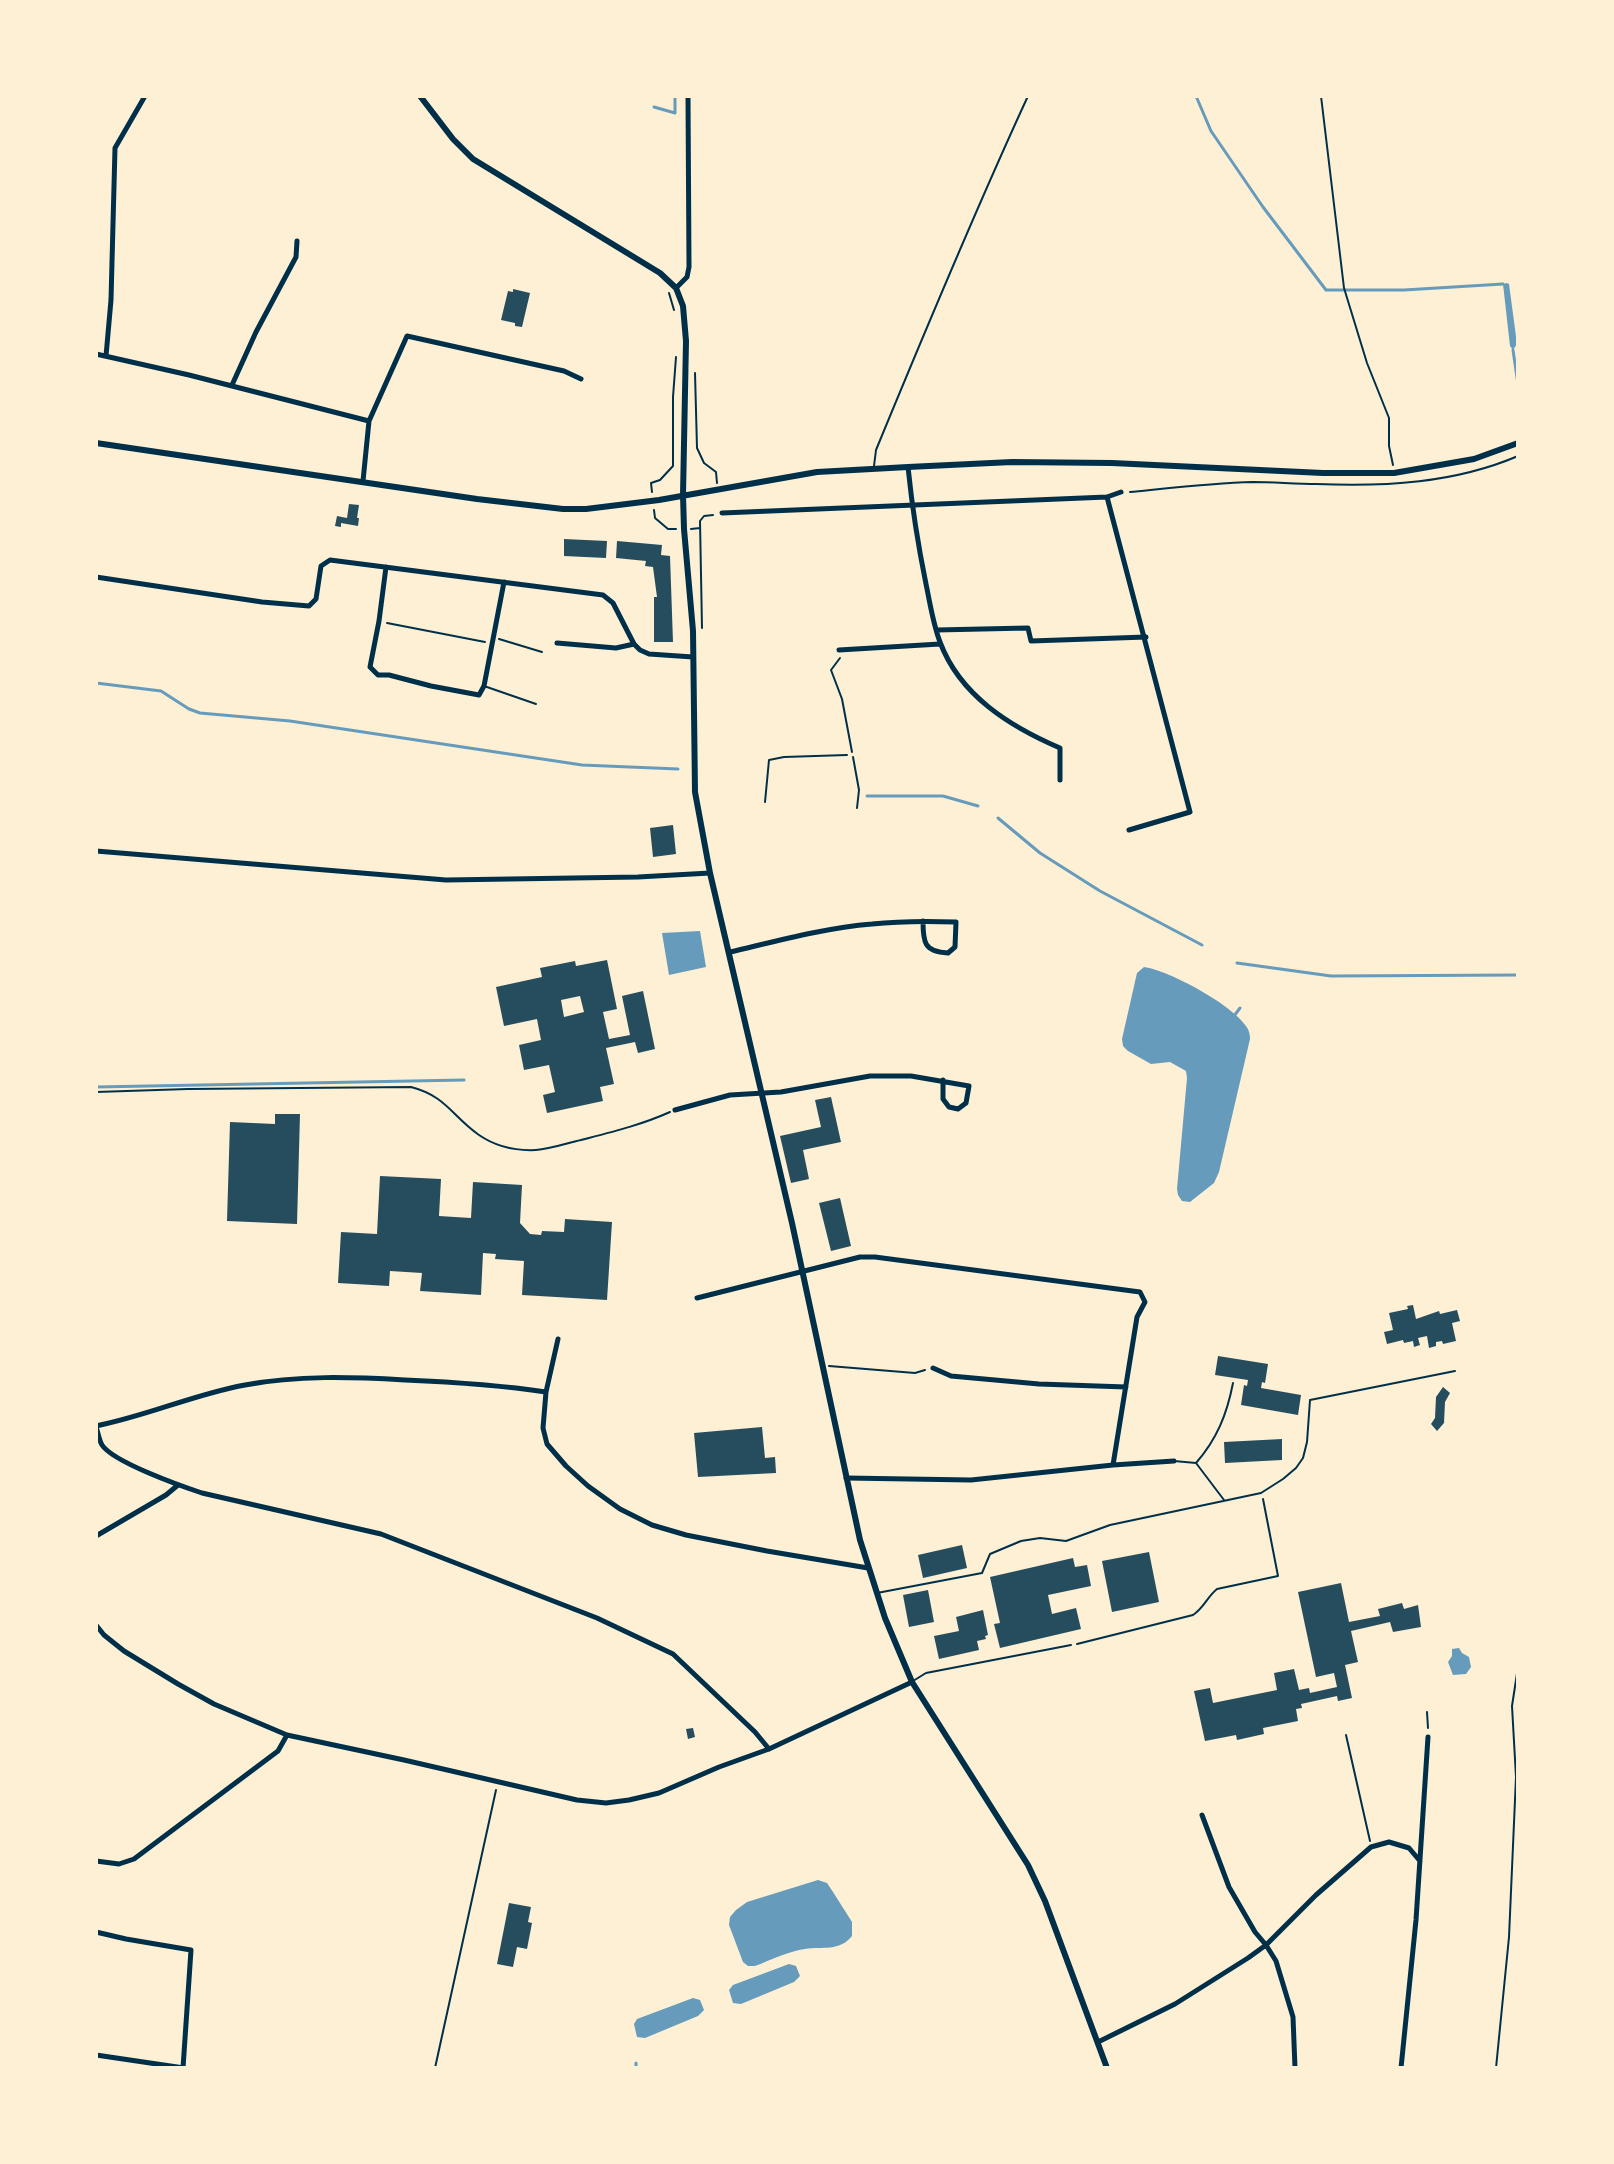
<!DOCTYPE html>
<html>
<head>
<meta charset="utf-8">
<style>
	body { margin:0 }
	#map { position:relative; width:1614px; height:2164px; overflow:hidden; background:#fdf0d5; font-family:"Roboto Condensed",sans-serif }
	canvas { display:block }
	.frame { position:absolute; inset:0; border:98px solid #fdf0d5; pointer-events:none }
</style>
</head>
<body>
<div id="map">
<canvas width="1614" height="2164"></canvas>
<div class="frame"></div>
</div>
<script>
const g = document.querySelector('canvas').getContext('2d');
g.lineJoin = 'round';
function fill(path, color) {
  g.fillStyle = color;
  g.fill(path, 'evenodd');
}
function stroke(path, color, width, dash) {
  g.strokeStyle = color;
  g.lineWidth = width;
  g.lineCap = dash ? 'butt' : 'round';
  g.setLineDash(dash || []);
  g.stroke(path);
}
const water = new Path2D(`
	M1507 283 1509 284 1517 344 1513 350 1510 346 1503 284Z
	M700 931 706 967 669 975 662 933Z
	M1144 967C1170 971 1231 1004 1246 1026 1249 1030 1250 1034 1250 1039L1219 1172 1214 1183 1190 1202 1182 1201 1178 1195 1177 1189 1187 1078 1186 1071 1170 1062 1151 1064 1128 1051 1123 1046 1122 1039 1137 973Z
	M1459 1648 1462 1653 1469 1657 1471 1667 1466 1674 1453 1675 1448 1662 1452 1656V1649Z
	M818 1880 827 1883 833 1892 852 1922V1936C839 1952 823 1946 805 1949 789 1951 771 1960 755 1966H748L743 1962 729 1925 730 1917 736 1910 747 1902Z
	M789 1964 796 1966 800 1976 794 1982 741 2004 733 2003 729 1990 733 1985Z
	M693 1998 700 2000 704 2010 698 2016 645 2038 637 2037 634 2024 637 2019Z`);
const stream = new Path2D(`
	M1196 96 1211 131 1263 207 1326 290H1404L1503 284
	M654 107 675 113V96
	M1513 350 1518 384
	M96 683 161 691 189 709 200 713 290 721 582 765 678 769
	M867 796H943L978 806
	M998 818 1040 853 1100 891 1202 945
	M1237 963 1331 976 1518 975
	M1234 1016 1240 1008
	M96 1087 464 1080
	M636 2068V2063`);
const building = new Path2D(`
	M513 289 530 293 522 327 515 326V323L501 320 508 291 513 292Z
	M349 504 359 505 357 518H359L358 526 341 523V527L335 526 337 516 347 518Z
	M564 539 607 541 606 558 564 556Z
	M617 541 662 545 661 555 670 556 673 642H654V597H657L653 567 645 566 646 561 616 558Z
	M673 825 676 854 653 857 650 828Z
	M607 960 617 1009 603 1012 609 1039 630 1035 622 996 643 991 655 1049 638 1053 635 1042 606 1048 614 1084 600 1087 603 1101 547 1113 543 1095 555 1092 549 1065 524 1070 519 1045 541 1040 537 1019 504 1026 496 987 542 977 540 968 575 961 576 966ZM580 996 584 1012 564 1017 561 1000Z
	M831 1097 841 1142 803 1150 809 1179 791 1183 780 1136 821 1127 815 1100Z
	M275 1114H300L297 1224 227 1221 230 1122 275 1124Z
	M380 1176 441 1179 439 1216 471 1218 473 1182 522 1185 520 1223 530 1234 541 1235 542 1231 564 1232 565 1219 612 1222 607 1300 522 1295 524 1261 495 1259 496 1254 483 1253 481 1295 420 1291 422 1273 390 1271 389 1286 338 1283 341 1232 377 1234Z
	M840 1198 851 1246 831 1251 819 1203Z
	M1413 1305 1416 1319 1439 1311 1440 1314 1457 1310 1460 1321 1452 1323 1456 1341 1443 1344 1442 1341 1436 1342V1346L1429 1348 1427 1336 1418 1338 1420 1345 1414 1347 1413 1341 1404 1343 1403 1340 1387 1344 1384 1332 1393 1330 1389 1313 1408 1309 1407 1306Z
	M1218 1356 1268 1364 1265 1383 1262 1382 1261 1388 1301 1395 1298 1415 1241 1405 1244 1385 1247 1386 1248 1380 1215 1375Z
	M1443 1387 1450 1393 1445 1402 1444 1423 1437 1431 1431 1424 1435 1418 1436 1397Z
	M762 1427 765 1458 775 1457 776 1473 698 1477 694 1433Z
	M1282 1439V1460L1225 1463 1224 1442Z
	M962 1545 967 1568 923 1578 918 1555Z
	M1149 1552 1159 1602 1112 1612 1102 1561Z
	M1073 1558 1075 1567 1087 1565 1091 1586 1048 1595 1052 1614 1076 1608 1081 1629 1000 1648 994 1624 1000 1623 990 1577Z
	M1341 1583 1349 1622 1380 1616 1378 1609 1402 1603 1404 1609 1418 1605 1421 1627 1393 1632 1390 1622 1351 1631 1358 1662 1345 1665 1352 1698 1338 1701 1337 1696 1301 1704 1302 1708 1296 1709 1298 1721 1263 1728 1264 1734 1237 1740 1236 1735 1205 1741 1194 1691 1210 1688 1213 1703 1277 1690 1274 1673 1294 1669 1299 1690 1309 1688 1310 1693 1337 1687 1334 1673 1316 1677 1298 1592Z
	M928 1590 934 1622 909 1627 903 1595Z
	M983 1610 988 1635 985 1636 986 1639 977 1641 979 1650 939 1659 934 1636 959 1631 956 1617Z
	M693 1728 695 1737 688 1739 686 1729Z
	M509 1903 531 1907 528 1922 532 1923 527 1949 517 1947 513 1967 497 1964Z`);
const path = new Path2D(`
	M1321 96 1344 288 1367 363 1389 418V446L1393 465
	M669 293 674 310
	M695 373 697 448 704 463 716 472 717 483
	M652 492 651 483 660 480 673 466V397L676 357
	M1130 492C1170 488 1212 483 1253 482 1274 482 1295 484 1316 484 1385 487 1455 483 1518 456
	M654 510 655 518 668 529H676
	M691 529 700 528
	M387 623 485 642
	M702 628 700 521 704 516 713 515
	M499 639 542 652
	M840 658 831 670 842 699 852 752
	M853 757 859 790 857 808
	M96 1092 188 1089 411 1087C446 1096 452 1116 479 1135 495 1146 516 1151 536 1150 551 1149 567 1143 581 1140 612 1132 641 1125 670 1112
	M829 1366 915 1373 925 1370
	M1077 1644 1193 1615C1204 1608 1207 1597 1217 1589L1278 1576 1263 1499
	M1427 1712 1428 1728
	M1346 1735 1370 1841
	M435 2068 496 1790
	M1496 2068 1509 1937 1516 1777 1512 1706 1518 1667`);
const service = new Path2D(`
	M874 466 876 450C925 331 974 213 1028 96
	M484 686 536 704
	M765 802 769 760 784 757 847 755
	M1174 1461 1196 1463 1224 1500
	M1196 1463C1217 1439 1227 1414 1233 1383
	M877 1593 982 1573 990 1554 1021 1541 1040 1538 1066 1541 1110 1525 1261 1493 1283 1479 1296 1468 1303 1458 1307 1442 1310 1400 1455 1371
	M913 1681 926 1673 1071 1645`);
const minor = new Path2D(`
	M676 288 687 277 689 267 688 96
	M96 354 189 375 369 421
	M106 356 111 300 115 148 145 96
	M232 385 256 332 296 257 297 241
	M908 467C912 506 918 545 926 584 930 603 933 624 940 642 960 696 1011 727 1060 748V780
	M363 481 369 421 407 336 564 371 581 379
	M1107 497 1190 812 1129 830
	M722 513 1107 497 1121 492
	M386 567 379 621 370 667 378 675H389L431 686 479 695 484 686 504 582
	M96 577 262 602 309 606 316 599 321 566 330 560 603 595 613 603 634 644 640 650 649 654 693 657
	M936 630 1028 628 1031 641 1146 637
	M557 643 616 648 634 644
	M839 650 940 644
	M96 851 446 880 638 877 710 873
	M730 952C777 941 824 928 872 924 900 921 928 921 956 922L955 947 948 953C924 952 923 942 923 921
	M675 1110 730 1095 781 1092 870 1076H911L969 1086 966 1103 958 1109 949 1107 943 1099V1080
	M697 1298 860 1257H875L1140 1292 1145 1302 1137 1317 1113 1465
	M933 1368 951 1376 1039 1384 1126 1387
	M546 1392 558 1339
	M96 1426C147 1416 195 1394 245 1385 298 1375 352 1377 405 1380 452 1382 499 1385 546 1392L543 1428 547 1444 566 1466 588 1486 620 1509 652 1525 686 1535 767 1551 868 1568
	M96 1427C98 1432 99 1440 102 1445 113 1462 181 1486 202 1493L381 1534 597 1618 673 1654 755 1732 769 1749
	M846 1478 971 1480 1113 1465 1174 1461
	M96 1536 166 1495 178 1485
	M96 1625 104 1635 124 1651 178 1684 214 1704 287 1735 404 1760 577 1800 606 1803 629 1800 659 1793 719 1767 769 1749 912 1682
	M1202 1815 1229 1887 1255 1932 1266 1945 1276 1961 1293 2017 1295 2068
	M96 1861 119 1864 134 1859 278 1751 287 1735
	M96 1932 126 1939 191 1950 183 2068
	M1098 2042 1175 2004 1248 1958 1266 1945 1316 1895 1371 1847 1389 1842 1409 1848 1420 1861
	M96 2055 184 2068
	M1401 2068 1416 1920 1428 1737`);
const tertiary = new Path2D(`
	M420 96 453 139 473 159 660 273 676 288 683 306 686 341 683 495 684 529 693 631 695 792 710 873 792 1223 860 1540 885 1618 912 1682 1028 1865 1045 1901 1107 2068
	M96 443 477 499 563 509H586L659 500 817 472 908 467 1012 462 1112 463 1323 473H1394L1474 459 1518 443`);
fill(water, '#669bbc');
stroke(stream, '#669bbc', 3);
fill(building, '#264d5e');
stroke(path, '#003049', 2);
stroke(service, '#003049', 2);
stroke(minor, '#003049', 5);
stroke(tertiary, '#003049', 6);
</script>
</body>
</html>
